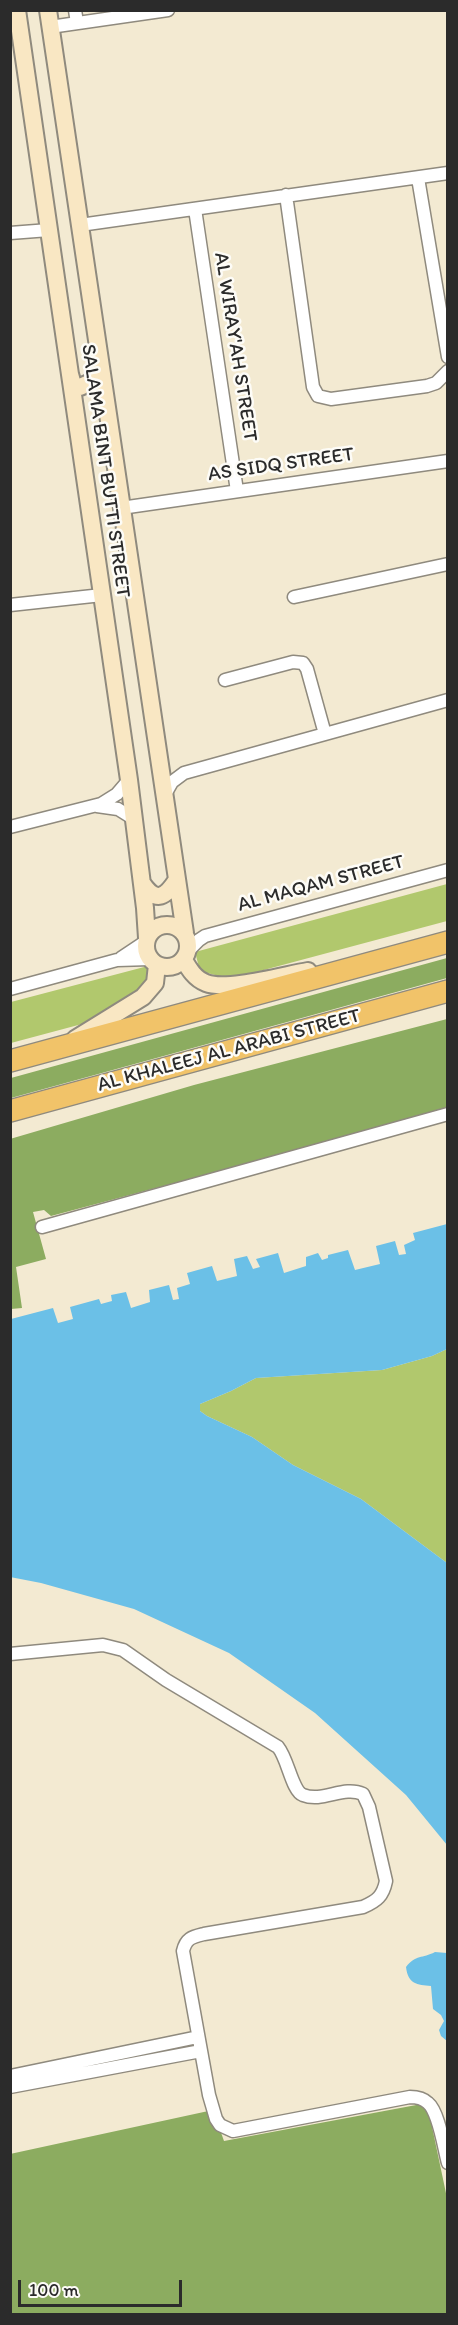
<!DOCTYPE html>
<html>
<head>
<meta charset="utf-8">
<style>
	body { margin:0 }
	#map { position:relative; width:458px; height:2325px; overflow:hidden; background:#f3ead2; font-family:Itim,sans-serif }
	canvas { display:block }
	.frame { position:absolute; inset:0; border:12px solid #2b2b2b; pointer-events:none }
	.scale { position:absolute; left:18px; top:2280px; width:164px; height:27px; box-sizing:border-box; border:3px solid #2b2b2b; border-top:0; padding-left:8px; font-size:18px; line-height:21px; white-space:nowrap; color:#2b2b2b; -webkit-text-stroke:4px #fdfcf7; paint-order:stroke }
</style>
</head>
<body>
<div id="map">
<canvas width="458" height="2325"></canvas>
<div class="frame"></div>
<div class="scale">100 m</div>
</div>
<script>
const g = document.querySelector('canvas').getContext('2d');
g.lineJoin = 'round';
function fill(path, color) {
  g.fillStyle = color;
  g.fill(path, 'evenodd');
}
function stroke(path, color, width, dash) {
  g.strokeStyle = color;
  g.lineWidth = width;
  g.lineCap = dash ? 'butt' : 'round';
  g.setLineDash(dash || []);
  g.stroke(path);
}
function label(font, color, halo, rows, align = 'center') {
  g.font = font + ' Itim,sans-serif';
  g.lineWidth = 5;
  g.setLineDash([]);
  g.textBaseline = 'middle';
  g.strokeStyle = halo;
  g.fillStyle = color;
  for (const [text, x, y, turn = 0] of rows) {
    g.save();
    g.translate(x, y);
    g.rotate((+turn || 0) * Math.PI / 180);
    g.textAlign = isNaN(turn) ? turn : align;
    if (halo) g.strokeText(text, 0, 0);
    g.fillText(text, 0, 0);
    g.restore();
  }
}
const green = new Path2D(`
	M447 884V921L230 979 200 971 195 952Z
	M148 966 151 981 82 1024 11 1043V1002Z
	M447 1349V1563L361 1499 293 1465 252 1437 207 1416 200 1411V1404L231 1391 256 1378 382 1370 432 1356Z`);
const forest = new Path2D(`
	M447 958V978L11 1098V1078Z
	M447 1019V1107L396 1124 51 1216 44 1210 33 1212 46 1259 16 1267 22 1308 11 1309 10 1139 194 1085Z
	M427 2103 447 2198V2314H11L10 2154 213 2110 224 2141Z`);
const water = new Path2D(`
	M447 1224V1349L432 1356 382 1370 256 1378 231 1391 200 1404V1411L207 1416 252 1437 293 1465 361 1499 447 1563V1845L406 1795 315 1713 229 1653 134 1609 41 1583 10 1577 11 1319 53 1308 58 1323 73 1319 70 1307 99 1299 101 1304 112 1301 111 1295 126 1292 131 1308 150 1302 149 1290 169 1285 173 1300 179 1299 177 1288 190 1284 187 1273 212 1266 217 1281 237 1276 234 1259 247 1256 253 1269 260 1267 256 1259 278 1253 284 1273 306 1266V1257L318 1253 322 1260 328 1258V1255L348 1250 355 1270 380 1264 376 1246 395 1241 399 1255 406 1254 404 1245 415 1240 413 1233Z
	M435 1952 447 1953V2041L441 2036 439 2030 444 2021 441 2015 433 2009 431 1986C417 1985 408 1984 406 1967 416 1954 422 1959 435 1952Z`);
const street = new Path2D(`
	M75 10 77 23
	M50 27 168 10
	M418 178 448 357
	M286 195 313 387 318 396 331 399 427 386 436 383 448 371
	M195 209 237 491
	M80 225 448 173
	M10 233 49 230
	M121 508 448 461
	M294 597 448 564
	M10 605 102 595
	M225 680 293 662 303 663 307 669 325 734
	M164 796 172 782 184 773 448 700
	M97 806 118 809 134 819
	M10 827 101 804 117 794 129 780
	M188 951 199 940 205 936 448 870
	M121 958 145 942
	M10 989 117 960 150 959
	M42 1227 448 1114
	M10 1654 103 1645 123 1650 166 1680 278 1747C288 1759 292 1791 303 1795 323 1803 343 1785 363 1794L369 1807 386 1881C383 1896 377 1901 363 1907L204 1934C192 1937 186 1938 183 1951L209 2095 216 2119 220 2125 233 2131 410 2097C416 2097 423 2098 428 2103 439 2112 444 2149 448 2163
	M10 2076 198 2037
	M10 2087 201 2051`);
const secondary = new Path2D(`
	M17 10 129 780 145 908 147 938
	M48 10 185 933
	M70 374 73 385 80 387 89 383 101 370
	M142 883C155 902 164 899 176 881
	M146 946a21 21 0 1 1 42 0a21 21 0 1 1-42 0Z
	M184 960C189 969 195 979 206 983 227 991 284 975 308 971
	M75 1039 143 997 155 983 157 965`);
const highway = new Path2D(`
	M10 1061 448 942
	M10 1111 448 991`);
const streetNames = [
	["AL WIRAY'AH STREET",235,347,81],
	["AS SIDQ STREET",281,465,-8],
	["SALAMA BINT BUTTI STREET",105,471,82],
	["AL MAQAM STREET",321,884,-15],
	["AL KHALEEJ AL ARABI STREET",229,1051,-15]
];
fill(green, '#b1c86d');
fill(forest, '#8cac60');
fill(water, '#6bc0e7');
stroke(street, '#8f8a7e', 15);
stroke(secondary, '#8f8a7e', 20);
stroke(highway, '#8f8a7e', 24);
stroke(street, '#fff', 12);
stroke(secondary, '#f9e7c3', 16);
stroke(highway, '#f1c369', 21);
label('20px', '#2b2b2b', '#fdfcf7', streetNames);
</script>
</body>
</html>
